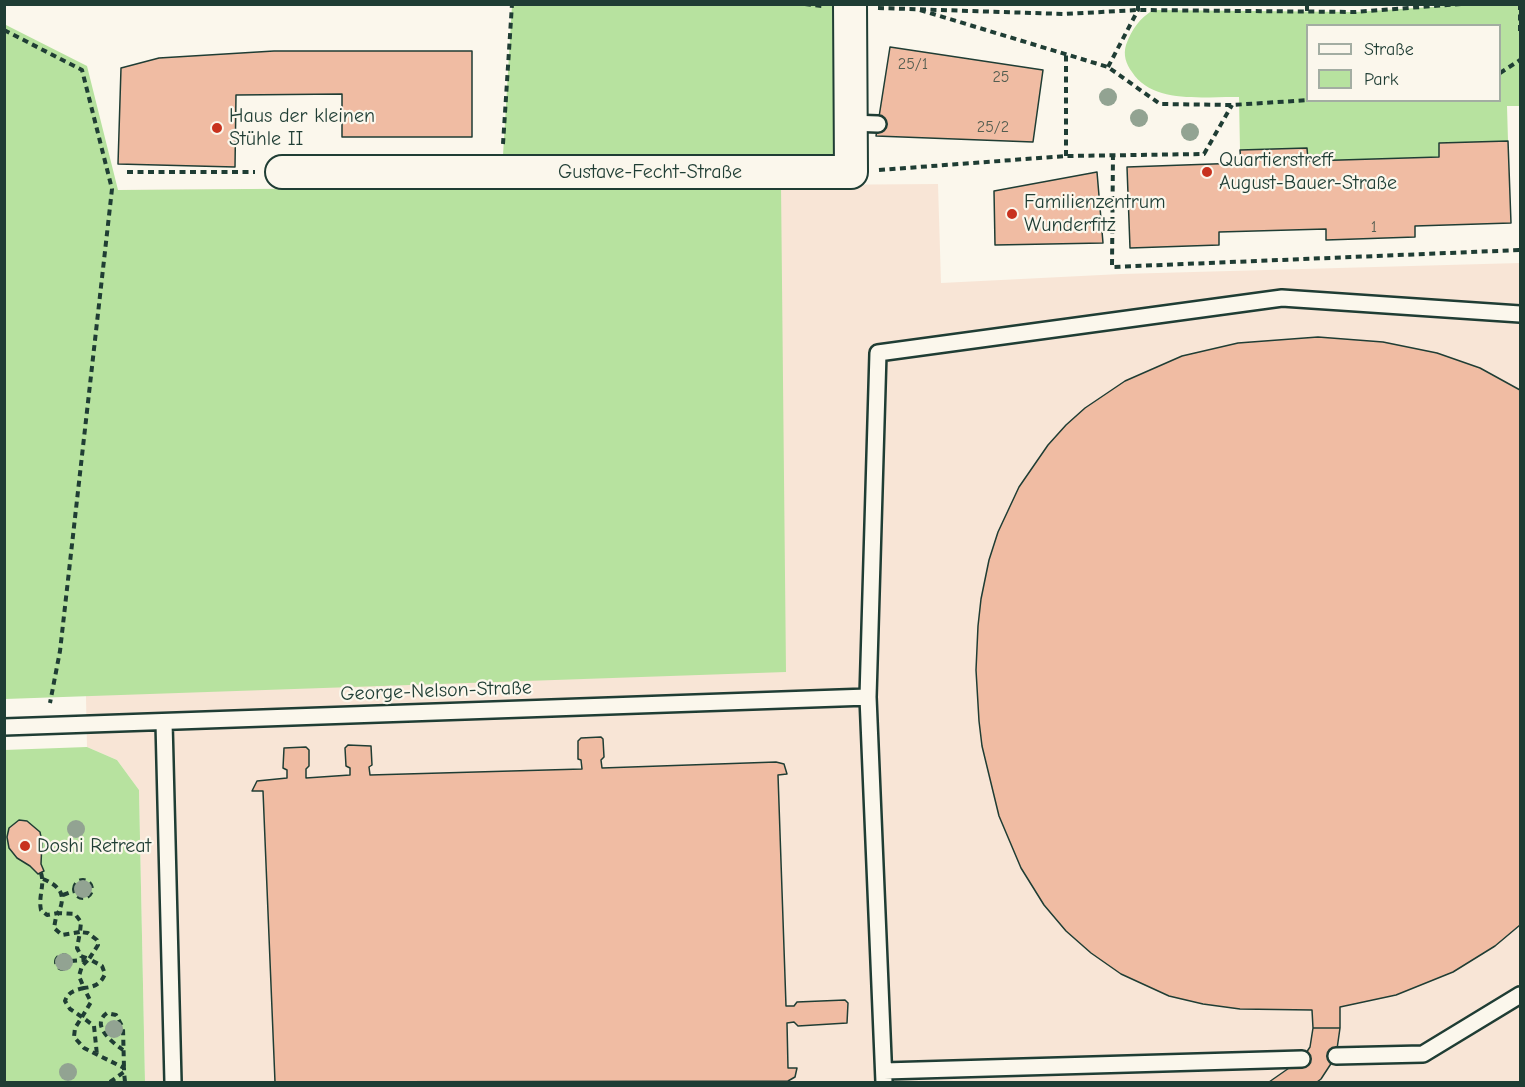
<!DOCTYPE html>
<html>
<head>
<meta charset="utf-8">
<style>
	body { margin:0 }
	#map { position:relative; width:1525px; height:1087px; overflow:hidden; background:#fbf7ec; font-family:"Comic Neue",sans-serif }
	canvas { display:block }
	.frame { position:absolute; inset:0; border:6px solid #1f3d34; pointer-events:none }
	.legend { position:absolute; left:1306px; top:24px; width:195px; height:78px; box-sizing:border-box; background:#fbf7ec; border:2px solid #a3ada2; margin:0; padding:8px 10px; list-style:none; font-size:18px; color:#1f3d34 }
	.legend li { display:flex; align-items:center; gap:12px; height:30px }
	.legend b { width:30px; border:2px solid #a3ada2 }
</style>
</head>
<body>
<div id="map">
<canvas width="1525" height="1087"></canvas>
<div class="frame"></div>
<ul class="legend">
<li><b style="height:8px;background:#fbf7ec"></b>Straße</li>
<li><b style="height:16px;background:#b7e29f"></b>Park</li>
</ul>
</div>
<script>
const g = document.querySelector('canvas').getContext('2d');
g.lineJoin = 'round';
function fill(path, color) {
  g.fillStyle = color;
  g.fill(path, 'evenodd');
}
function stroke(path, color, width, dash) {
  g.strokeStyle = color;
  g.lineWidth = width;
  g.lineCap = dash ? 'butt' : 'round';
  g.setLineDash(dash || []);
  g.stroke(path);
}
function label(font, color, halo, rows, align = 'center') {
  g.font = font + ' "Comic Neue",sans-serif';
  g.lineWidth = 4.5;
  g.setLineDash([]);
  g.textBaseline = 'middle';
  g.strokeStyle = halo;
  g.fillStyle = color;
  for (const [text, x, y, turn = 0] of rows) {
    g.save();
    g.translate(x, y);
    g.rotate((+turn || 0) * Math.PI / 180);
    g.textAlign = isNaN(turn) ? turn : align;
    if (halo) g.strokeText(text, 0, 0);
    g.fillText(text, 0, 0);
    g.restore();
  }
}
const built = new Path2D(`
	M938 184 941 283 1121 274 1520 263V1082H145L139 790 117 760 87 747 82 502 118 190Z`);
const green = new Path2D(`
	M805 4 850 7 851 172H502L512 5Z
	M1461 5H1520V106H1507L1508 141 1439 143V157L1308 161 1307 148 1240 150 1239 97C1205 96 1153 105 1132 72 1126 64 1123 55 1126 45 1132 29 1139 19 1153 10L1355 12ZM1308 26H1500V100H1308Z
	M4 24 87 66 118 190 781 185 786 672 5 699Z
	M87 747 117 760 139 790 145 1082H5L4 750Z`);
const building = new Path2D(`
	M890 47 1043 70 1033 142 876 136Z
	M274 51H472V137H342V94L236 95 235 167 118 164 121 68 159 58Z
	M1508 141 1511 223 1415 226V237L1326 240V229L1219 232V245L1130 248 1127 167 1241 163 1240 150 1307 148 1308 161 1439 157V143Z
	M1097 172 1103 243 995 245 994 191Z
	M1318 337 1383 342 1437 353 1480 368 1520 390V925L1495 946 1453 972 1396 995 1340 1007V1028H1313L1312 1010 1240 1009 1203 1004 1169 996 1121 974 1091 953 1066 931 1044 905 1021 868 999 816 982 746 979 721 976 670 978 626 981 599 989 560 998 532 1019 487 1048 445 1066 425 1085 408 1125 381 1182 356 1238 343Z
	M601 737 603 739 604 757 601 760 602 768 776 762 784 764 787 774 778 775 786 1006H794L797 1002 845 1000 848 1003 847 1023 798 1026 794 1022 787 1023 788 1068H797L795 1077 788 1081 275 1082 263 791H252L257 781 287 778V770L283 768 284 748 306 747 309 750V766L306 769V778L350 775V768L346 766 345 748 348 745 371 746 372 765 369 767 370 775 582 769 581 760 578 759V741L581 738Z
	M19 820 27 821 40 832 42 842 41 864 44 871 38 874 30 866 17 858 9 848 7 837 9 828Z
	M1313 1028H1340L1336 1056 1321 1079 1317 1082H1269L1302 1059 1310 1047Z`);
const path = new Path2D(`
	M805 4 822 6
	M1520 4V32
	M878 8 1064 14 1138 10 1355 12 1461 4
	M920 10 1108 67 1160 104 1232 105 1310 100
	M1307 11V4
	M4 30 82 70 112 189 60 651 50 703
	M1108 67 1138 10V4
	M1500 73 1520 60
	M503 144 512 4
	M1113 154 1112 267 1520 250
	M1066 156V53
	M879 170 1066 156 1204 154 1232 105
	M127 172H255
	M41 873C45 885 38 897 41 910L47 915 58 913 56 917 54 928 62 935 80 932 77 948 81 956 89 959 82 966 79 976 84 988C75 990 68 992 65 1001L70 1009 82 1017 75 1028 74 1037 84 1048 124 1068V1072
	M43 879C60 886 67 895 58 913L75 914 81 922 80 932 88 933 97 940 98 945 89 959 102 966 105 974C101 984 94 987 84 988L91 1002 82 1017 94 1026 97 1055
	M74 889a9 9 0 1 1 18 0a9 9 0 1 1-18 0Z
	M63 895 74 891
	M56 962a7 7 0 1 1 14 0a7 7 0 1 1-14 0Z
	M71 961 85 960
	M123 1050C112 1042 90 1025 107 1013L116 1015 123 1028 124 1068
	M110 1082 124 1072 125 1082`);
const service = new Path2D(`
	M850 123 878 124
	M164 722 173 1082
	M4 727 868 697
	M1336 1056 1423 1054 1520 995
	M884 1071 1302 1059
	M884 1082 868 697 878 353 1282 298 1520 314`);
const minor = new Path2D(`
	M282 172H851L850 4`);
const trees = [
	[1108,97],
	[1139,118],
	[1190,132],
	[76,829],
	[83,889],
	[64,962],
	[114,1029],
	[68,1072]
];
const markers = [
	[217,128,6,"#c8321e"],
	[1207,172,6,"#c8321e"],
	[1012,214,6,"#c8321e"],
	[25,846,6,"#c8321e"]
];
const numberNames = [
	["25/1",913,64],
	["25",1001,77],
	["25/2",993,127],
	["1",1374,227]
];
const poiNames = [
	["Haus der kleinen",229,116],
	["Stühle II",229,139],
	["Quartierstreff",1219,160],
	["August-Bauer-Straße",1219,183],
	["Familienzentrum",1024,202],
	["Wunderfitz",1024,225],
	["Doshi Retreat",37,846]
];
const streetNames = [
	["Gustave-Fecht-Straße",650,172],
	["George-Nelson-Straße",436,691,-2]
];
fill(built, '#f8e5d6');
fill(green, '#b7e29f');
fill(building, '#f0bca3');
stroke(building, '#1f3d34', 1.5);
stroke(service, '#1f3d34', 20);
stroke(minor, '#1f3d34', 36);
stroke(path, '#1f3d34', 4, [6, 4.5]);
stroke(service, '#fbf7ec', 15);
stroke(minor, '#fbf7ec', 32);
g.fillStyle = '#92a392';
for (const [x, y] of trees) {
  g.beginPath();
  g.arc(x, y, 9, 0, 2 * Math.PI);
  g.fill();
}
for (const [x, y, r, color] of markers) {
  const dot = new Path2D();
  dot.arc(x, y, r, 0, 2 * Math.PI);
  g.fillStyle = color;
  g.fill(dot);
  stroke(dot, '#fbf7ec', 2);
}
label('16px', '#535d50', null, numberNames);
label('20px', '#1f3d34', '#fbf7ec', poiNames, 'left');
label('20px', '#1f3d34', '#fbf7ec', streetNames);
</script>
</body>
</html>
